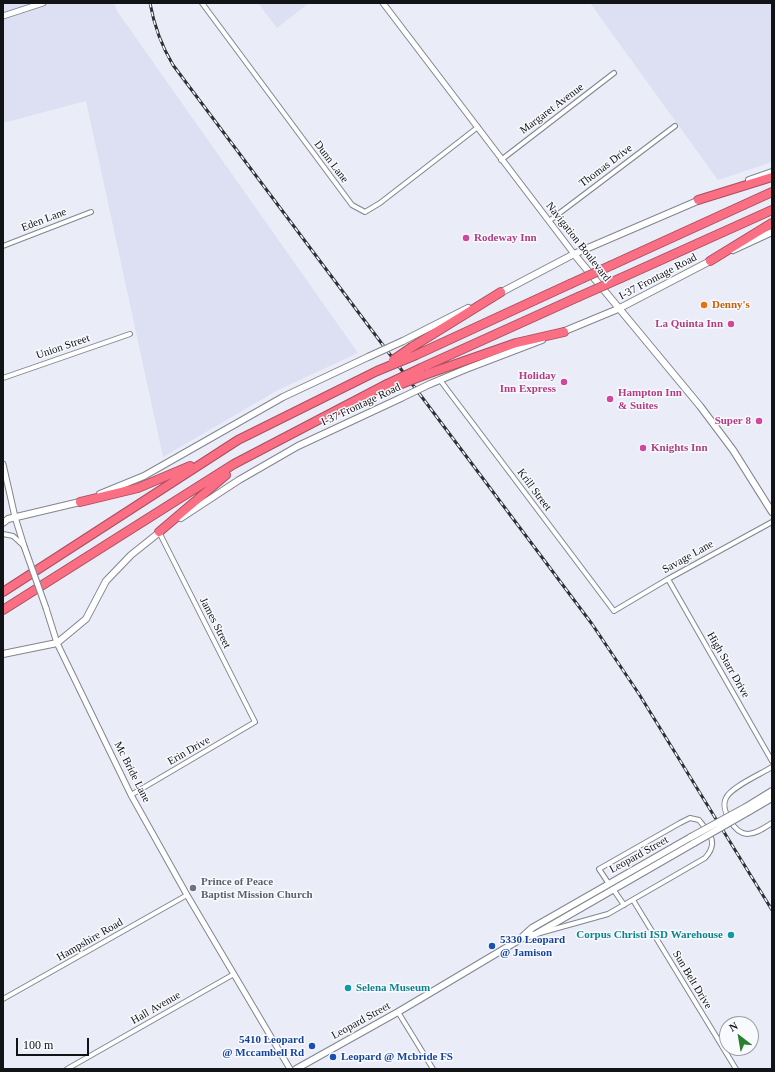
<!DOCTYPE html>
<html>
<head>
<meta charset="utf-8">
<style>
	body { margin:0 }
	#map { position:relative; width:775px; height:1072px; overflow:hidden; background:#eaecf8; font-family:Georgia,serif }
	canvas { display:block }
	.frame { position:absolute; inset:0; border:4px solid #121317; pointer-events:none }
	.north { position:absolute; left:719px; top:1016px; width:40px; height:40px; box-sizing:border-box; background:#f9fafe; border:1px solid #9d9ea2; border-radius:50%; rotate:329deg; font-size:11px; font-weight:700; line-height:16px; text-align:center; color:#121317 }
	.north::after { content:''; display:block; margin:auto; width:14px; height:18px; background:#298130; clip-path:polygon(50% 0,100% 100%,50% 72%,0 100%) }
	.scale { position:absolute; left:16px; top:1038px; width:73px; height:18px; box-sizing:border-box; border:2px solid #121317; border-top:0; padding-left:5px; font-size:12px; line-height:14px; white-space:nowrap; color:#121317; -webkit-text-stroke:3px #f9fafe; paint-order:stroke }
</style>
</head>
<body>
<div id="map">
<canvas width="775" height="1072"></canvas>
<div class="frame"></div>
<div class="north">N</div>
<div class="scale">100 m</div>
</div>
<script>
const g = document.querySelector('canvas').getContext('2d');
g.lineJoin = 'round';
function fill(path, color) {
  g.fillStyle = color;
  g.fill(path, 'evenodd');
}
function stroke(path, color, width, dash) {
  g.strokeStyle = color;
  g.lineWidth = width;
  g.lineCap = dash ? 'butt' : 'round';
  g.setLineDash(dash || []);
  g.stroke(path);
}
function label(font, color, halo, rows, align = 'center') {
  g.font = font + ' Georgia,serif';
  g.lineWidth = 3;
  g.setLineDash([]);
  g.textBaseline = 'middle';
  g.strokeStyle = halo;
  g.fillStyle = color;
  for (const [text, x, y, turn = 0] of rows) {
    g.save();
    g.translate(x, y);
    g.rotate((+turn || 0) * Math.PI / 180);
    g.textAlign = isNaN(turn) ? turn : align;
    if (halo) g.strokeText(text, 0, 0);
    g.fillText(text, 0, 0);
    g.restore();
  }
}
const built = new Path2D(`
	M3 3H114L117 11 358 353 278 390 163 457 86 101 3 123Z
	M258 3H309L277 28Z
	M590 3H772V162L718 180Z`);
const minor = new Path2D(`
	M202 3 352 205 365 212 380 203 478 127
	M501 160 614 73
	M549 221 675 126
	M3 246 91 212
	M3 378 130 334
	M440 380 614 611 668 579 772 522
	M3 534 13 536 24 546
	M668 579 772 761
	M772 767C761 774 731 787 726 798 720 809 734 833 747 834 756 834 764 828 772 823
	M131 795 255 722 159 532
	M613 889 624 905
	M633 900 736 1069
	M540 933 608 914 705 858C719 843 710 834 699 820L690 818 680 823 599 869 609 884
	M3 999 187 895
	M398 1012 433 1069
	M67 1069 234 974`);
const tertiary = new Path2D(`
	M383 3 574 254
	M3 16 43 3
	M3 464 15 517 24 546
	M46 608 57 643 131 795 187 895 290 1069`);
const secondary = new Path2D(`
	M749 180 772 172
	M733 250 772 232
	M574 254 700 406 733 450 772 512
	M498 294 574 254 702 199
	M560 333 618 309 714 259
	M403 341 468 308
	M430 384 466 369 542 340
	M100 494 144 476 283 397 368 357
	M181 518 239 480 298 446 401 398
	M3 523 8 519 84 501
	M3 654 57 643 86 619 106 581 131 555 161 531
	M746 807 772 791
	M748 812 772 798
	M520 939 536 934 694 843
	M296 1069 398 1012 519 940 532 928 691 837`);
const motorway = new Path2D(`
	M698 200 772 177
	M710 261 772 223
	M612 265 772 192
	M621 278 772 210
	M412 347 501 292
	M416 355 570 284
	M421 368 578 297
	M427 374 516 343 564 332
	M80 502 138 488 190 466
	M159 532 226 475
	M3 592 238 440 377 371
	M3 610 234 464 387 384`);
const rail = new Path2D(`
	M150 3C154 25 161 45 173 65L592 624 639 694 772 910`);
const tertiaryBridge = new Path2D(`
	M24 546 46 608`);
const secondaryBridge = new Path2D(`
	M368 357 403 341
	M401 398 430 384
	M691 837 746 807
	M694 843 748 812`);
const motorwayBridge = new Path2D(`
	M570 284 612 265
	M578 297 621 278
	M393 360 412 347
	M377 371 416 355
	M387 384 421 368
	M391 388 427 374`);
const markers = [
	[466,238,4,"#d1479c"],
	[704,305,4,"#e8710a"],
	[731,324,4,"#d1479c"],
	[564,382,4,"#d1479c"],
	[610,399,4,"#d1479c"],
	[759,421,4,"#d1479c"],
	[643,448,4,"#d1479c"],
	[193,888,4,"#6b7280"],
	[731,935,4,"#0f9aa8"],
	[492,946,4,"#1a4fb4"],
	[348,988,4,"#0f9aa8"],
	[312,1046,4,"#1a4fb4"],
	[333,1057,4,"#1a4fb4"]
];
const streetNames = [
	["Margaret Avenue",552,109,-37],
	["Dunn Lane",331,162,53],
	["Thomas Drive",606,166,-37],
	["Eden Lane",44,220,-21],
	["Navigation Boulevard",578,242,52],
	["I-37 Frontage Road",658,277,-28],
	["Union Street",63,347,-19],
	["I-37 Frontage Road",361,405,-25],
	["Krill Street",534,490,53],
	["Savage Lane",688,557,-29],
	["James Street",215,623,63],
	["High Starr Drive",728,665,60],
	["Erin Drive",189,751,-30],
	["Mc Bride Lane",132,772,63],
	["Leopard Street",639,855,-29],
	["Hampshire Road",90,940,-30],
	["Sun Belt Drive",692,980,59],
	["Hall Avenue",156,1008,-30],
	["Leopard Street",361,1021,-29]
];
const hotelNames = [
	["Rodeway Inn",474,238],
	["La Quinta Inn",723,324,"right"],
	["Holiday",556,376,"right"],
	["Inn Express",556,389,"right"],
	["Hampton Inn",618,393],
	["& Suites",618,406],
	["Super 8",751,421,"right"],
	["Knights Inn",651,448]
];
const foodNames = [
	["Denny's",712,305]
];
const worshipNames = [
	["Prince of Peace",201,882],
	["Baptist Mission Church",201,895]
];
const cultureNames = [
	["Corpus Christi ISD Warehouse",723,935],
	["Selena Museum",356,988,"left"]
];
const transitNames = [
	["5330 Leopard",500,940],
	["@ Jamison",500,953],
	["5410 Leopard",304,1040,"right"],
	["@ Mccambell Rd",304,1053,"right"],
	["Leopard @ Mcbride FS",341,1057]
];
fill(built, '#dce0f2');
stroke(minor, '#82858f', 6);
stroke(tertiary, '#82858f', 7);
stroke(secondary, '#82858f', 8);
stroke(motorway, '#a94f5e', 10);
stroke(minor, '#fff', 4);
stroke(tertiary, '#fff', 5);
stroke(secondary, '#fff', 6);
stroke(motorway, '#fb6f85', 8);
stroke(rail, '#2e3035', 3);
stroke(rail, '#f9fafe', 1.5, [4.5]);
stroke(tertiaryBridge, '#82858f', 7, []);
stroke(secondaryBridge, '#82858f', 8, []);
stroke(motorwayBridge, '#a94f5e', 10, []);
stroke(tertiaryBridge, '#fff', 5);
stroke(secondaryBridge, '#fff', 6);
stroke(motorwayBridge, '#fb6f85', 8);
for (const [x, y, r, color] of markers) {
  const dot = new Path2D();
  dot.arc(x, y, r, 0, 2 * Math.PI);
  g.fillStyle = color;
  g.fill(dot);
  stroke(dot, '#f9fafe', 1.5);
}
label('11px', '#121317', '#f9fafe', streetNames);
label('bold 11px', '#b23c85', '#f9fafe', hotelNames, 'left');
label('bold 11px', '#c56008', '#f9fafe', foodNames, 'left');
label('bold 11px', '#5b616d', '#f9fafe', worshipNames, 'left');
label('bold 11px', '#0d838f', '#f9fafe', cultureNames, 'right');
label('bold 11px', '#164399', '#f9fafe', transitNames, 'left');
</script>
</body>
</html>
